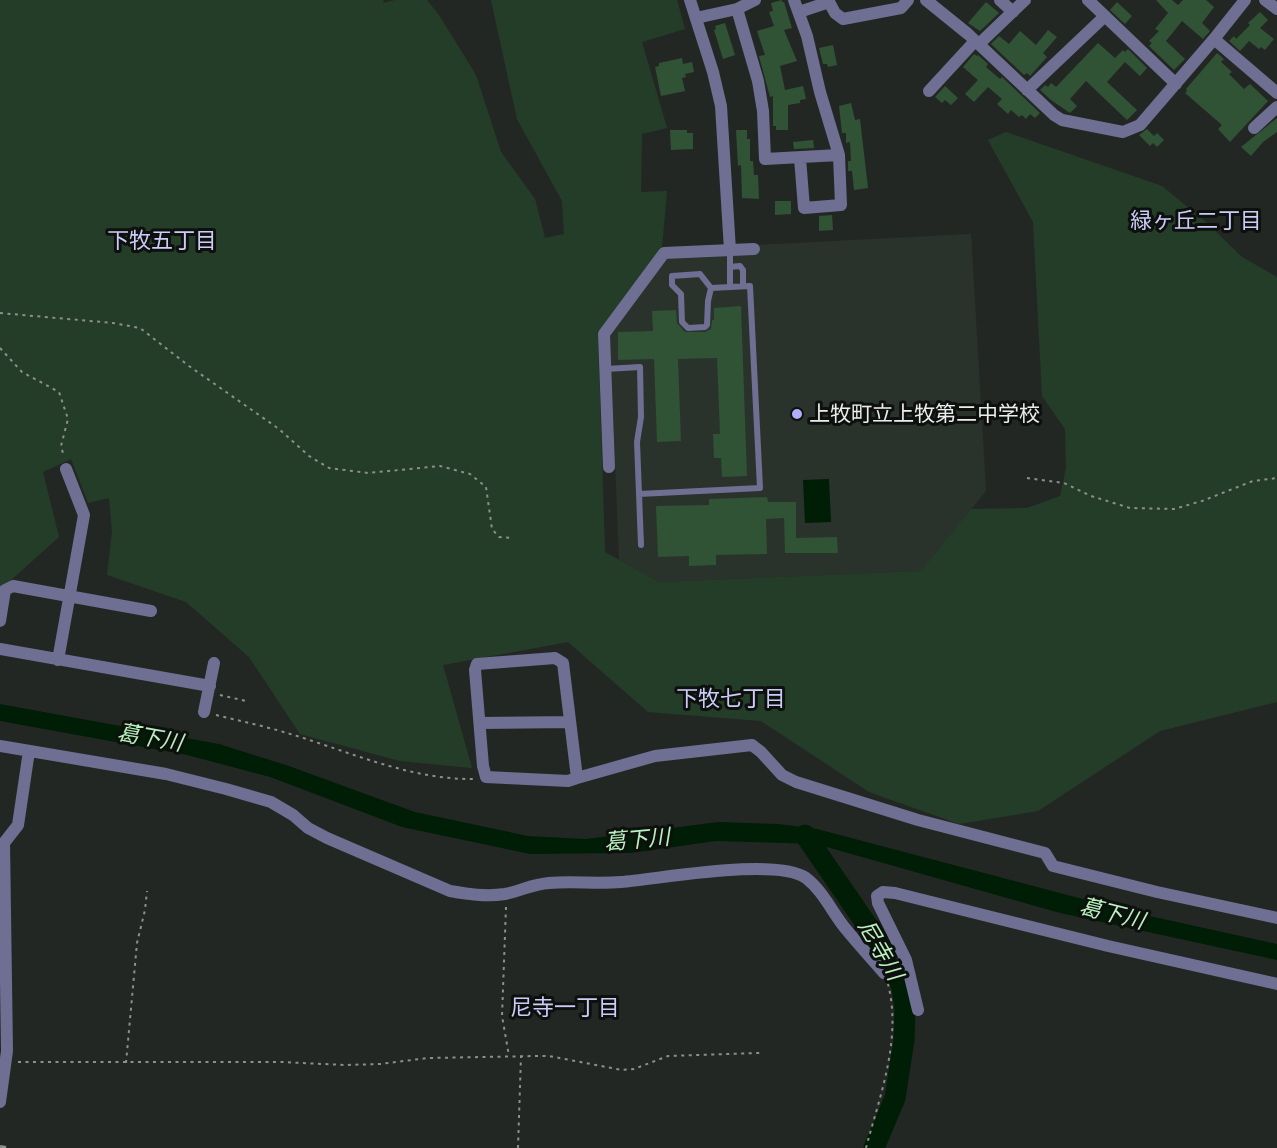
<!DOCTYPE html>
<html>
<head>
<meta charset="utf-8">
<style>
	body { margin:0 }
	canvas { display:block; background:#232723 }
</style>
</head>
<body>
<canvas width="1277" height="1148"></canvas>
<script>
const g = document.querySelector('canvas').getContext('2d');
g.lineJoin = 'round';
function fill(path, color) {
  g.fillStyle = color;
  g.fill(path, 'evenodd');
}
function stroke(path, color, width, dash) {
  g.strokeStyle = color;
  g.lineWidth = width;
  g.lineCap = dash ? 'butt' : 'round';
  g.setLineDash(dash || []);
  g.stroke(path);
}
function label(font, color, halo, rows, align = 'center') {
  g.font = font + ' "Golos Text","Noto Sans JP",sans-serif';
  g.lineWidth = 6;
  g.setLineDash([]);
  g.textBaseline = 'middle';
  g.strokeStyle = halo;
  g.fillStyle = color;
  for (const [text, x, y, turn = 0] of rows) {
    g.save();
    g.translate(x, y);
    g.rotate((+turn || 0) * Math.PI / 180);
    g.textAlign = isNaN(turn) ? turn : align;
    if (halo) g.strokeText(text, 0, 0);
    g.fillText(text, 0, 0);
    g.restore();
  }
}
const built = new Path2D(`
	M971 234 986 491 921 571 659 582 619 560 610 336 665 258 756 245Z`);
const green = new Path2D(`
	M0 0H384L383 3 395 0H427L439 15 476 75 501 152 535 199 545 238 564 234 562 201 517 119 491 0H677L685 29 642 42 667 128 642 134 641 192 667 191 662 247 598 336 605 552 659 582 921 571 971 509 1027 508 1060 496 1066 468 1065 429 1042 396 1033 222 988 140 1006 132 1162 186 1208 224 1242 257 1277 277V702L1160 731 1038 811 959 824 869 792 761 721 648 712 568 642 443 665 472 768 400 761 300 734 249 657 186 602 107 575 112 532 109 498 88 503 71 459 43 472 59 537 0 590Z`);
const water = new Path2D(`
	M829 479 831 522 805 523 803 480Z
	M0 704 219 744 289 766 415 812 528 836 586 839 718 822 778 824 817 829 1136 913 1277 944V960L1060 913 816 844 716 841 631 853 530 854 402 827 270 777 187 755 0 721Z`);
const river = new Path2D(`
	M805 835 885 951 902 987 905 1009 904 1040 895 1098 874 1148`);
const building = new Path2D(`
	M782 0V2H784L792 28 784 30 797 61 780 66 785 90 803 86 806 99 800 100V103L788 105V130H776V126H773V96L770 97 759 56 765 55 757 31 774 26 769 12 773 11 771 3Z
	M1156 0H1172L1178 5 1183 0H1206L1214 7 1202 23 1210 31 1203 39 1182 21 1166 41 1185 59 1174 70 1149 46 1152 43 1149 41 1159 31 1155 29 1168 13Z
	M986 2 999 13 980 31 968 23Z
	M1117 2 1132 16 1125 24 1110 10Z
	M1260 12 1268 20 1260 28 1274 39 1265 50 1261 47 1259 49 1249 41 1240 51 1229 41 1234 36 1236 39 1250 25 1248 23Z
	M725 23 735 55 723 59 714 30 716 29 715 26Z
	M1048 30 1057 37 1043 53 1047 57 1030 76 1027 73 1024 75 991 44 999 36 1009 44 1020 31 1036 45Z
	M1098 43 1115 58 1123 50 1125 52 1128 49 1147 68 1140 76 1125 62 1107 82 1137 110 1127 120 1086 81 1070 99 1077 106 1070 113 1051 100 1040 90 1045 85 1048 87 1051 83 1056 87Z
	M833 45 837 65 828 67 827 64H823L819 48Z
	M1217 53 1224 59 1221 62 1232 72 1229 74 1244 89 1250 84 1268 101 1230 142 1218 129 1222 125 1185 93 1187 91 1186 89Z
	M974 54 977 56 978 55 988 64 986 67 1000 79 1002 77 1040 113 1035 118 1030 114 1026 119 1022 115 1019 117 1011 110 1008 114 997 104 1002 99 988 87 974 102 965 94 978 80 963 67Z
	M682 58 683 64 692 62 694 72 685 74 686 77 682 78 685 91 661 96 655 67 659 66V63Z
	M945 86 958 98 951 105 945 100 942 103 935 97Z
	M851 103 855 120 860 119 868 188 854 190 852 171H848V161H851L850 142 846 143V133H842L839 106Z
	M1277 118V132L1263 142 1251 156 1241 147Z
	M1147 129 1154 136 1157 133 1164 140 1157 147 1153 143 1150 146 1139 135Z
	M670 130H687V133H693V149L671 150Z
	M736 130H747V139H750V161H753L754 175H758L759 199 742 198 741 165 738 166Z
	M813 140 814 148 794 149 793 142Z
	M775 201H791V214L775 215Z
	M832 215 833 230 819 231V216Z
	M741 306 747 476 722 477 721 458H714L713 434H720L717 358 678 359 681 441 657 442 654 359 618 360V332L653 331 652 311 676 310 677 323 685 332H705L711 329 712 320H714V308Z
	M767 497 768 502H796V538L837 537 838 553H785L784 518 766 519 767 554 716 555V565L689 566V556L658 557 656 506 709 505V499Z`);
const path = new Path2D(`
	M0 313 113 323 140 328 189 366 279 429 309 456 329 468 368 473 440 466 470 474 486 487 492 529 499 537 513 538
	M0 348 22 372 59 392 68 419 61 446 64 457
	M1027 478 1064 483 1091 496 1130 508 1174 509 1202 501 1253 481 1277 478
	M220 695 246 701
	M216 715C240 721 264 726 287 733 348 751 410 780 474 779
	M506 907 502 1016 509 1056
	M18 1062H282L344 1065 380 1064 428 1058 536 1056H549L622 1070 634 1069 668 1056 760 1053
	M126 1063 137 943 145 910 147 891
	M518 1148 521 1056
	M866 1148C880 1095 902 1039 888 984`);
const service = new Path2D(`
	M730 251V287
	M730 267 740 266 743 270V286
	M606 369 640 367 641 417 637 442 641 545
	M639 494 760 488 750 286 711 288 700 274 672 276V285L681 294 682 322 688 328 705 327 707 325 708 301 711 288`);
const minor = new Path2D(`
	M794 0 807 36 820 92 839 155 841 205 804 208 800 158
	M828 0 835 13 843 19 901 8 908 0
	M926 0 968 34 1054 115 1062 120 1123 132 1140 125 1214 39 1245 0
	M1000 0 1013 12
	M1088 0 1176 84
	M1265 0 1277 9
	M737 9 758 81 763 111 765 159 839 155
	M799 12 829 2
	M696 18 737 9 755 0
	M1214 39 1277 93
	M979 44 1025 0
	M1027 90 1105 16
	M929 91 975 41
	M1254 128 1277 107
	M609 467 604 334 664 253 754 249
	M0 621 5 590 13 586 151 611
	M0 649 210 686
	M58 660 84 515 66 469
	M204 712 214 663
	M480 723 570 722
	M0 746 166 774 226 789 271 802 293 815 308 828 327 838 450 891C468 894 486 897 505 894 520 891 533 884 549 883 573 881 597 884 621 882 660 879 776 857 806 878 823 891 832 912 845 928 858 944 871 958 884 973L906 960
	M577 778 563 663 555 658 477 664 475 670 483 766 486 777 568 781 577 778 655 756 752 745 761 752 782 775 796 782 918 820 1045 853 1053 866 1157 892 1277 918
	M918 1010 906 960 878 903 877 896 883 892 895 893 1108 946 1277 984
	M0 1102 7 1051 4 843 18 825 29 751`);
const tertiary = new Path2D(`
	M690 0 713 72 721 106 730 250`);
const rail = new Path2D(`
	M0 1147 6 1148`);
const markers = [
	[797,414,6,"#aeaefb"]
];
const poiNames = [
	["上牧町立上牧第二中学校",809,414]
];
const neighbourhoodNames = [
	["緑ヶ丘二丁目",1196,221],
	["下牧五丁目",162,241],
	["下牧七丁目",731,699],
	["尼寺一丁目",565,1008]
];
const waterNames = [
	["葛下川",150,738,10],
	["葛下川",637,840,-5],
	["葛下川",1112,914,14],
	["尼寺川",880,950,60]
];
fill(built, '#2a332b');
fill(green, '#243d28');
fill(water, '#001d05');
stroke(river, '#001d05', 21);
fill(building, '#305235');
stroke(path, '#8c908d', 2, [3, 4.5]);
stroke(service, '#6e6f93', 6);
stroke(minor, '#6e6f93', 12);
stroke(tertiary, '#6e6f93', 12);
stroke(rail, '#8e928f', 4, [12, 6]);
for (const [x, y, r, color] of markers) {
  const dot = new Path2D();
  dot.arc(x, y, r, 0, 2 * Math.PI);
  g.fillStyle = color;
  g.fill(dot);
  stroke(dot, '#0e100e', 2);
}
label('21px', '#eaedeb', '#0e100e', poiNames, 'left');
label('22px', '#cbcdf8', '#0e100e', neighbourhoodNames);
label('italic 22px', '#b8f3bf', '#0e100e', waterNames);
</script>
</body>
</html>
